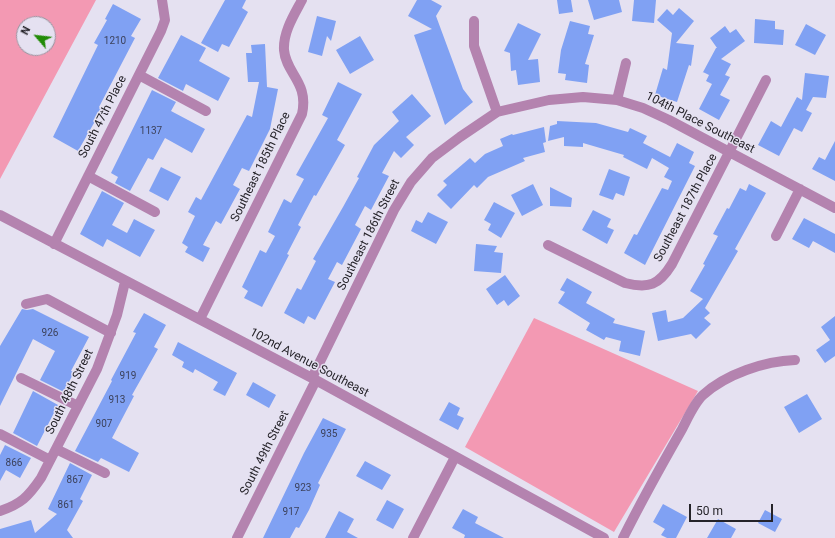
<!DOCTYPE html>
<html>
<head>
<meta charset="utf-8">
<style>
	body { margin:0 }
	#map { position:relative; width:835px; height:538px; overflow:hidden; background:#e5e1f1; font-family:Roboto,sans-serif }
	canvas { display:block }
	.north { position:absolute; left:16px; top:16px; width:40px; height:40px; box-sizing:border-box; background:#e5e1f1; border:1px solid #9895a1; border-radius:50%; rotate:298deg; font-size:11px; font-weight:700; line-height:16px; text-align:center; color:#252329 }
	.north::after { content:''; display:block; margin:auto; width:14px; height:18px; background:#228b07; clip-path:polygon(50% 0,100% 100%,50% 72%,0 100%) }
	.scale { position:absolute; left:689px; top:504px; width:84px; height:18px; box-sizing:border-box; border:2px solid #252329; border-top:0; padding-left:5px; font-size:12px; line-height:14px; white-space:nowrap; color:#252329; -webkit-text-stroke:3px #e5e1f1; paint-order:stroke }
</style>
</head>
<body>
<div id="map">
<canvas width="835" height="538"></canvas>
<div class="north">N</div>
<div class="scale">50 m</div>
</div>
<script>
const g = document.querySelector('canvas').getContext('2d');
g.lineJoin = 'round';
function fill(path, color) {
  g.fillStyle = color;
  g.fill(path, 'evenodd');
}
function stroke(path, color, width, dash) {
  g.strokeStyle = color;
  g.lineWidth = width;
  g.lineCap = dash ? 'butt' : 'round';
  g.setLineDash(dash || []);
  g.stroke(path);
}
function label(font, color, halo, rows, align = 'center') {
  g.font = font + ' Roboto,sans-serif';
  g.lineWidth = 3;
  g.setLineDash([]);
  g.textBaseline = 'middle';
  g.strokeStyle = halo;
  g.fillStyle = color;
  for (const [text, x, y, turn = 0] of rows) {
    g.save();
    g.translate(x, y);
    g.rotate((+turn || 0) * Math.PI / 180);
    g.textAlign = isNaN(turn) ? turn : align;
    if (halo) g.strokeText(text, 0, 0);
    g.fillText(text, 0, 0);
    g.restore();
  }
}
const green = new Path2D(`
	M0 0H96L0 179ZM24 24H48V48H24Z
	M534 318 698 391 614 532 465 447Z`);
const building = new Path2D(`
	M225 0H246L242 8 248 12 229 47 222 44 218 52 201 43Z
	M417 0H431L442 6 436 16 463 89 473 102 445 125 414 35 432 29 408 16Z
	M557 0H571L573 12 559 14Z
	M588 0H619L622 12 594 20Z
	M634 0H656L654 23 632 21Z
	M113 4 141 19 131 36 135 38 99 107 102 109 78 151 53 137 98 45 94 43 107 20 105 19Z
	M679 8 694 21 676 43 694 45 691 66 689 65 677 102 655 95 663 68 667 70 672 33 657 20 667 9 673 15Z
	M317 16 336 21 331 41 327 36 322 56 308 52Z
	M755 19 775 21V29L784 30 783 45 754 43Z
	M570 21 590 26 588 34 594 35 585 64 589 65 587 83 565 80 566 74 558 73 561 50Z
	M518 23 541 34 528 60 538 59 540 82 518 85 516 70 511 71 510 53 504 51Z
	M806 24 826 35 815 55 795 45Z
	M725 26 730 33 736 29 745 41 721 59 731 64 725 75 730 77 720 95 730 100 719 120 699 109 712 84 706 81 709 75 703 72 702 74 716 48H717L710 38Z
	M181 35 206 48 199 61 230 78 218 101 186 84 183 91 158 78Z
	M360 36 374 60 350 74 336 50Z
	M265 44 267 87 278 89 270 129 249 171 242 168 233 185 240 189 221 224 216 221 203 245 210 248 203 262 185 252 188 247 182 243 195 216 188 212 196 197 201 200 247 115 252 117 259 82H248L246 53H252L251 45Z
	M805 73 829 76 826 98 813 97 806 110 812 113 802 132 794 128 779 156 758 145 771 121 781 127 797 97 802 100Z
	M338 82 362 94 337 140 345 145 316 196 314 195 298 225 301 227 287 254 289 255 262 307 244 298 248 291 242 287 260 250 266 253 275 236 268 232 284 199 291 203 304 179 296 175 328 118 322 115Z
	M152 90 176 102 171 111 205 129 192 153 165 138 153 160 148 158 130 191 115 183 118 177 111 173Z
	M412 94 431 116 406 137 414 145 401 158 394 151 382 173 389 176 371 210 365 206 355 225 361 229 342 265 337 262 328 279 335 282 315 320 308 316 304 324 284 313 297 288 301 290 316 261 313 259 343 207 359 178 357 177 374 145 399 121 392 112Z
	M557 121 596 123 628 132 630 128 647 136 643 143 670 157 677 143 694 152 689 163 695 166 645 265 624 253 634 234 637 235 662 188 668 190 672 181 664 177 669 168 652 158 647 169 623 157 624 155 583 143V147L564 146V137L548 141 550 126 557 124Z
	M544 127 546 142 543 143 545 152 523 158 525 161 488 177 477 188 474 185 451 209 437 195 447 185 443 181 470 158 475 163 485 154 503 146 500 139 512 134 513 135Z
	M835 141V181L812 169 819 157 825 160Z
	M161 167 181 177 168 201 149 191Z
	M609 169 630 177 624 196 616 193 613 200 599 195Z
	M533 184 543 205 522 216 511 195Z
	M749 184 766 193 735 249 738 251 705 308 710 313 704 318 711 324 696 339 691 334 658 341 652 313 666 310 668 322 683 318 703 299 690 291 705 265 703 264 718 236 713 234 727 208 729 209 740 188 746 191Z
	M550 187 572 198 571 207 550 206Z
	M102 191 124 203 112 225 127 233 134 219 155 230 140 257 107 239 103 247 80 234Z
	M494 202 515 213 501 238 488 230 491 224 484 220Z
	M593 210 611 219 607 227 614 230 607 244 582 230Z
	M428 212 448 222 436 244 411 231 416 220 422 223Z
	M804 218 835 234V253L813 241 809 248 792 239Z
	M476 244 497 246 494 252 503 253 501 273 474 271Z
	M505 275 520 296 508 306 504 300 497 305 486 289Z
	M567 278 592 292 586 303 615 319 613 323 645 331 640 356 619 351 621 341 606 337 604 340 586 330 590 323 558 303 565 292 560 290Z
	M22 309 27 310 33 309 89 337 71 371 74 372 64 392 40 380 55 351 33 339 0 406V346Z
	M144 313 166 325 154 347 158 349 132 395 134 396 112 438 139 453 129 472 101 458 98 462 75 451 112 381 111 380 136 333 133 332Z
	M835 316V356L825 363 816 350 830 340 821 327Z
	M178 342 237 373 225 396 213 390 218 382 195 369 193 373 182 367 184 362 172 355Z
	M253 382 276 395 269 408 246 395Z
	M33 391 58 405 37 446 13 433Z
	M807 394 822 419 799 433 784 407Z
	M449 402 460 408 457 415 464 418 458 430 439 420Z
	M323 418 346 429 318 483 320 485 309 510 299 528 296 527 290 538H263L304 453Z
	M5 445 31 458 20 478 6 470 0 481V455Z
	M365 461 391 475 382 490 356 476Z
	M70 463 92 475 80 499 83 501 67 530 73 538H0V529L31 520 35 533 57 514 48 509Z
	M387 500 404 509 393 529 376 520Z
	M663 504 687 517 676 538H667L661 535 665 529 653 522Z
	M463 509 478 517 475 523 504 538H464L465 535 452 528Z
	M765 510 782 519 775 532 758 523Z
	M339 511 354 519 347 532 358 538H325Z
	M718 519 736 529 731 538H707Z`);
const minor = new Path2D(`
	M474 21V46L497 112
	M139 75 206 111
	M617 100 626 63
	M88 176 155 212
	M0 215 312 378 604 538
	M776 236 800 189
	M54 244 161 31 165 20 162 0
	M548 245 625 283C649 289 659 285 672 264L766 80
	M26 304 47 299 111 333
	M200 319 302 114C309 82 286 74 284 50 283 32 294 15 302 0
	M21 378 78 406
	M312 378 394 210 411 182 432 158 460 137 497 112 549 100 583 97 617 100 643 108 669 120 835 208
	M0 434 50 460
	M56 449 105 473
	M0 511C21 504 28 497 41 478L97 369 117 315 125 282
	M237 538 316 380
	M413 538 455 457
	M623 538C641 502 661 466 681 431 687 420 694 403 703 395 726 374 765 361 795 360`);
const numberNames = [
	["1210",115,41],
	["1137",151,131],
	["926",50,333],
	["919",128,376],
	["913",117,400],
	["907",104,424],
	["935",329,434],
	["866",14,463],
	["867",75,480],
	["923",303,488],
	["861",66,505],
	["917",291,512]
];
const streetNames = [
	["South 47th Place",103,117,-63],
	["104th Place Southeast",700,123,27],
	["Southeast 185th Place",261,167,-64],
	["Southeast 187th Place",686,208,-62],
	["Southeast 186th Street",369,235,-63],
	["102nd Avenue Southeast",309,363,28],
	["South 48th Street",70,392,-64],
	["South 49th Street",265,453,-63]
];
fill(green, '#f399b3');
fill(building, '#80a1f3');
stroke(minor, '#b483af', 10);
label('10px', '#3c425c', null, numberNames);
label('12px', '#252329', '#e5e1f1', streetNames);
</script>
</body>
</html>
